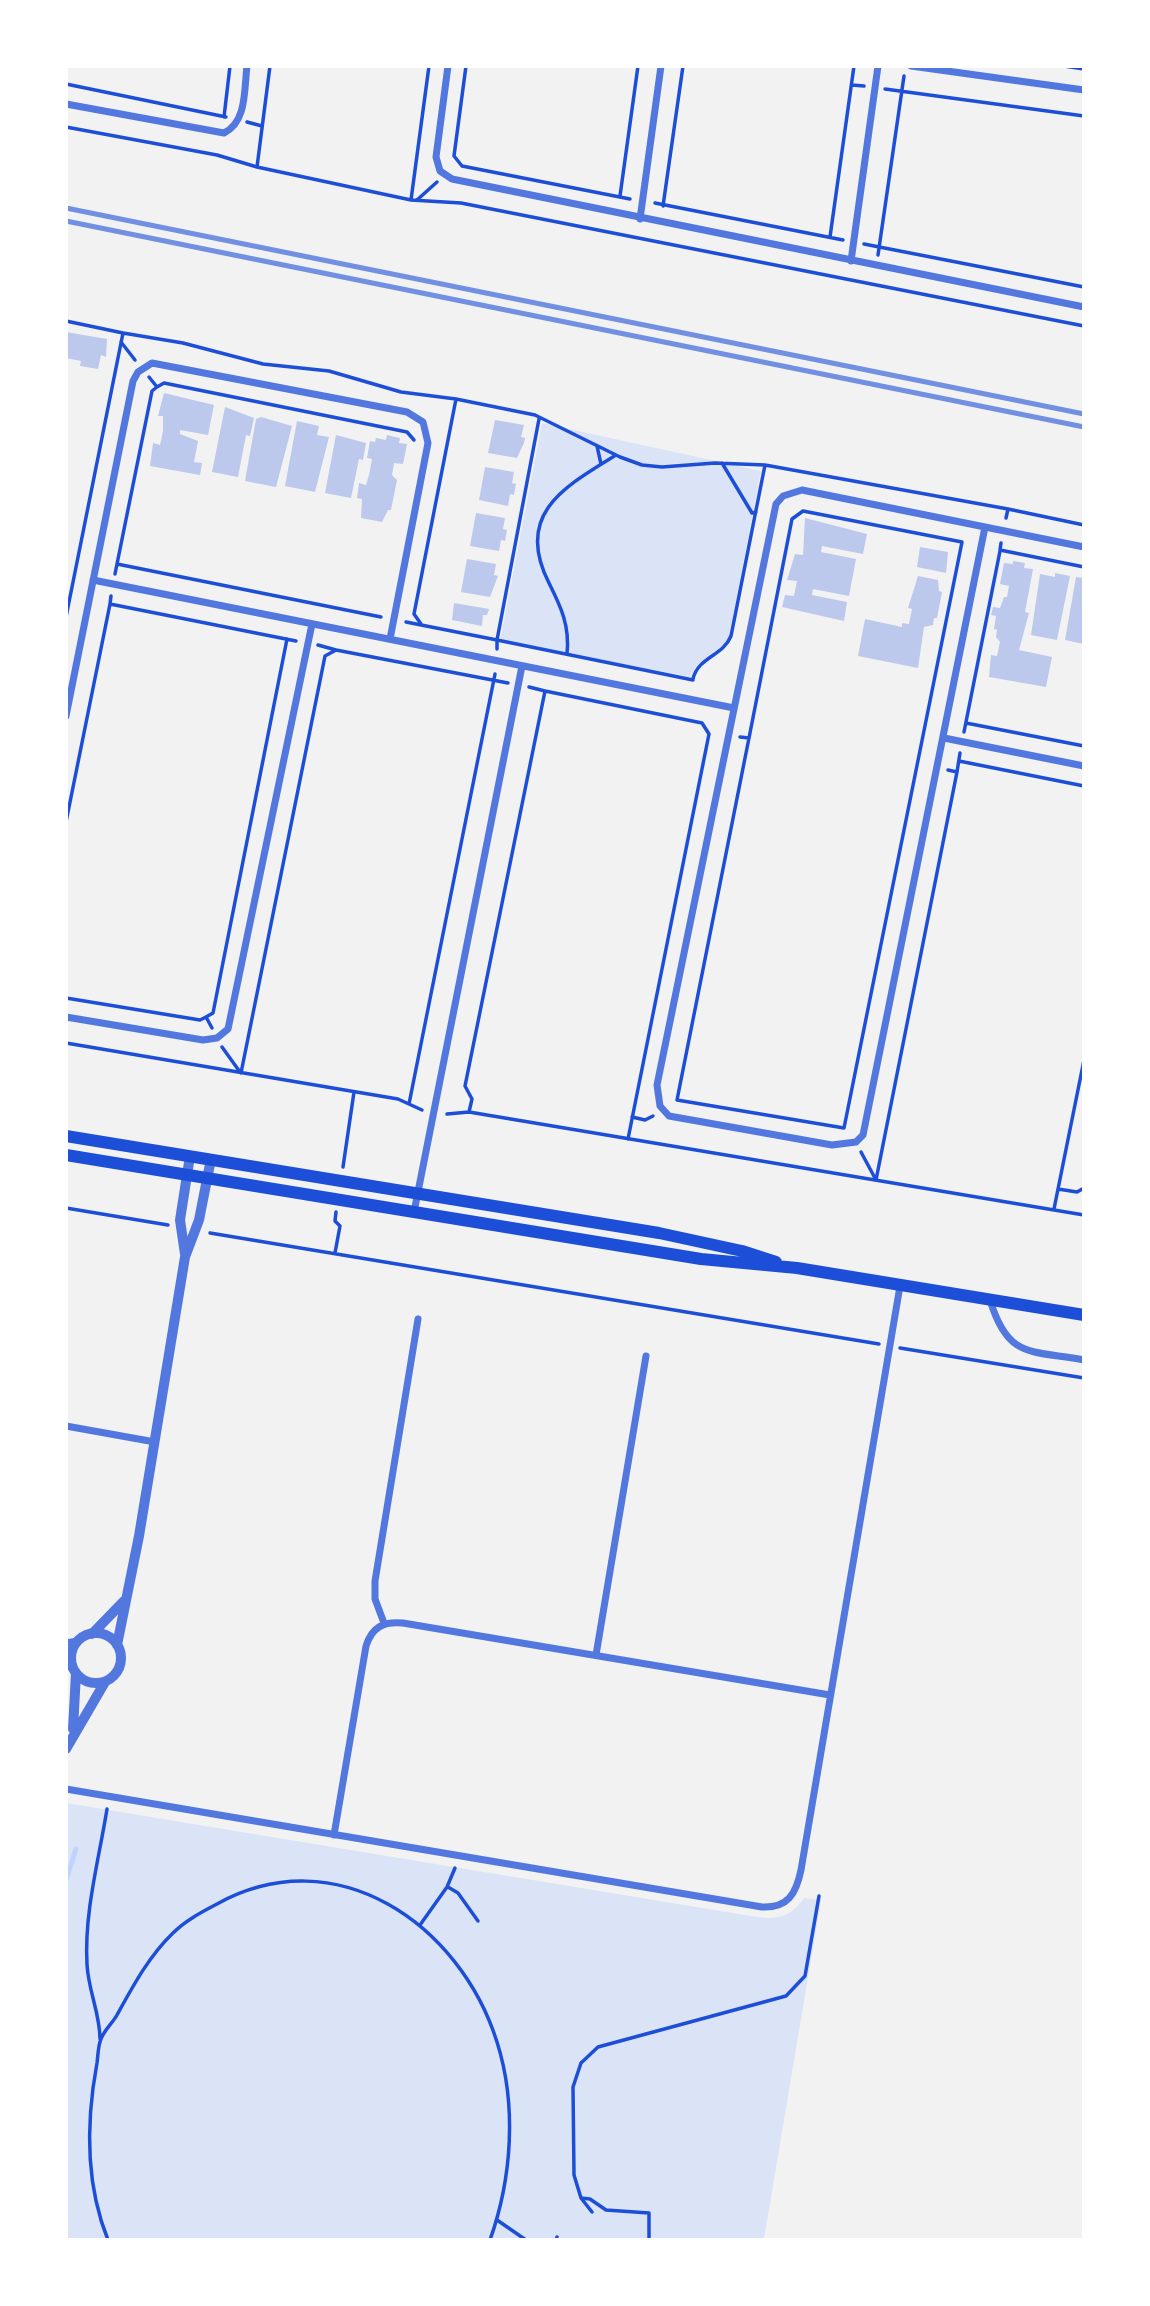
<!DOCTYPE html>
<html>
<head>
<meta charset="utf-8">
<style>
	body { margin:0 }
	#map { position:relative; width:1150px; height:2306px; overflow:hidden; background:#f2f2f2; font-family:"Exo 2",sans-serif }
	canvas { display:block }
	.frame { position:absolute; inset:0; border:68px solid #fff; pointer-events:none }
</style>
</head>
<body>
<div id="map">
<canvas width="1150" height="2306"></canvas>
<div class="frame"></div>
</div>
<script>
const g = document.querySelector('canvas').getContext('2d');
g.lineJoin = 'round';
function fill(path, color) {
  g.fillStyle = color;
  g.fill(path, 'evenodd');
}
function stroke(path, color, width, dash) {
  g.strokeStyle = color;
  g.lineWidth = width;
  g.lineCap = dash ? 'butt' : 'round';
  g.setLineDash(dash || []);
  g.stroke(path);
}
const green = new Path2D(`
	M542 423 761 471 729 637C719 654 697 657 691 677L500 641Z
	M66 1803 757 1917C778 1920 792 1916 804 1898L821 1900 764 2239H67Z`);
const stream = new Path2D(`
	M66 1880 76 1849`);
const building = new Path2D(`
	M66 332 107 339 106 357 101 355 98 369 80 366 81 361 66 358Z
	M164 393 214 405 208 435 180 430V434L198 441 194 462 202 463 200 475 150 466 153 443 160 445 163 431V416H158Z
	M225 407 254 418 250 436 246 435 238 477 212 472Z
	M261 417 292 426 276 487 245 481 256 419Z
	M495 420 524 425 521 437 525 438 524 443 517 458 488 453Z
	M297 421 319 426 317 435 329 437 315 492 285 486Z
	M336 435 366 443 363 460 359 459 351 498 325 493Z
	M387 435 400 438 399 443 407 444 403 464 394 463 392 475 397 480 391 510H388L382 522 361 518 362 499 357 498 359 483 366 485 369 475 372 459 367 458 370 441 375 442 376 438 386 440Z
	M485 467 514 472 512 483 516 484 515 489 514 495 510 494 508 506 479 500Z
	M476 513 505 518 503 529 507 530 506 535 505 541 501 540 499 551 470 546Z
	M805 518 867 534 863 554 822 546 821 552 856 559 849 596 813 589 812 595 847 602 844 621 782 607 785 595 794 596 797 581 787 580 795 554 803 555Z
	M920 547 948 552 946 573 917 567Z
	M467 559 496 564 494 575 498 576 490 597 461 592Z
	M1013 561 1025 563 1024 568 1033 569 1025 612 1029 613 1019 650 1052 657 1046 687 989 677 991 655 997 656 1000 642 996 637 997 630 994 629 996 616 991 615 993 607 1000 608 1004 597H1007L1009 586 1000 584 1004 563 1013 564Z
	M1055 573 1070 576 1057 640 1031 635 1040 574 1055 577Z
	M918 576 938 580 939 591 942 592 937 618H934L933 625 924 627 918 668 858 656 865 619 902 627V623L909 624 912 609 908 608Z
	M1076 577 1084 578V644L1065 640Z
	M454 603 489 609 487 615H483L482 626 452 620Z`);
const path = new Path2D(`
	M466 66 454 156 462 166 630 199
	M1064 66 1084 69
	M66 84 226 117
	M852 85 864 86
	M885 89 1084 116
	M224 117 230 66
	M247 122 262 126
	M66 127 217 155 257 167 411 200 461 203 1084 326
	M257 167 270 66
	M620 196 638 66
	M411 200 429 66
	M417 200 437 182
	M655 203 843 240
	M663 206 683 66
	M830 237 854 66
	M864 244 1084 287
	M878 255 904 76
	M66 321 123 333 66 617
	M123 333 183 343 263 364 329 371 401 392 456 399 414 614 421 624
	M121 342 135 360
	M157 387 164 383 407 432 414 440
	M456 399 535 415 620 457 642 465 662 467 715 463 765 465 1008 509 1006 518
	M539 419 497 640 693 680
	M597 446 601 464
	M722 463 752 513 756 512
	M1008 509 1084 525
	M1001 543 1000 550 1084 567
	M117 564 152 391 157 387 149 377
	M115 574 117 564 381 617
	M111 596 110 604 296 641
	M406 622 497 640V649
	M318 645 336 650
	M567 654C570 626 561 607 549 583 514 514 564 487 616 455
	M693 679C698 657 723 656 731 636L765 465
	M545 691 702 723 709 734 628 1139
	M966 723 1084 746
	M964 732 1000 551
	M959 761 1084 786
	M957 772 960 753
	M66 822 110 604
	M66 998 200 1020 206 1017
	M212 1028 206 1017 213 1013 287 639
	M66 1043 398 1099 422 1110
	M222 1047 240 1072
	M241 1073 325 656 336 650 508 683
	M677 1100 844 1128 962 542 803 511 792 519 749 738
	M677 1100 749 738 740 737
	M409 1104 495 674
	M469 1112 472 1099 465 1086 545 691 529 687
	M447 1114 469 1112 1084 1215
	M632 1117 645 1120 653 1116
	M861 1152 876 1180
	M343 1167 354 1092
	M876 1180 957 772 948 770
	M1058 1189 1077 1192 1084 1188
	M66 1208 168 1225
	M1054 1209 1084 1060
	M210 1233 879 1344
	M335 1253 340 1226 335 1221 336 1212
	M900 1348 1084 1378
	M448 1887 458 1893 478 1921
	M420 1925 447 1887 455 1868
	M100 2039C100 2013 88 1990 87 1964 84 1913 99 1859 107 1809
	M581 2198 590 2199 606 2210 649 2213V2240
	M592 2212 581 2198 574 2175 573 2087 581 2063 598 2047 786 1996 805 1976 819 1896
	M497 2220 526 2240
	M108 2240C85 2183 86 2122 97 2063 98 2056 98 2048 100 2042 102 2032 112 2024 117 2015 133 1986 149 1956 173 1933 186 1920 202 1912 217 1904 336 1838 460 1924 497 2042 517 2105 512 2178 490 2240
	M556 2240 557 2237`);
const minor = new Path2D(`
	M448 66 436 157 440 171 452 179 1084 307
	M911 66 1084 90
	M66 104 224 133C247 122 244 90 247 66
	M640 219 661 66
	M851 261 878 66
	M985 527 863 1135 856 1142 832 1145 669 1116 660 1106 657 1085 776 504 783 496 802 490 985 527 1084 547
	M93 580 734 708
	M66 716 133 381 138 372 152 363 407 412 423 422 428 443 390 639
	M944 738 1084 766
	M66 1017 203 1040 217 1038 228 1029 312 624
	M414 1212 522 666
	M990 1300C1008 1359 1030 1350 1084 1360
	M66 1426 155 1442
	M384 1623 375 1599V1581L418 1319
	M66 1643 78 1641
	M596 1655 646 1356
	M66 1664 73 1669
	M66 1789 762 1907C788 1908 796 1894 801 1870L900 1286
	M334 1835 366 1646C372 1627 384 1621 403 1623L830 1695`);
const tertiary = new Path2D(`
	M185 1254 180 1220 190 1156
	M71 1658a25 25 0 1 1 50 0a25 25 0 1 1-50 0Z
	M92 1634 124 1601
	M117 1645 139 1536 185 1257 199 1220 211 1159
	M73 1729 76 1673
	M66 1749 105 1682`);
const secondary = new Path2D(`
	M66 1136 659 1233 742 1251 776 1262
	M66 1155 701 1259 797 1268 1084 1315`);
const rail = new Path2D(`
	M66 208 1084 414
	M66 221 1084 427`);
fill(green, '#dbe4f7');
stroke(stream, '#bfd3fe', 5);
fill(building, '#bdc9ec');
stroke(path, '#1d4ed8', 3.5);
stroke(minor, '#5277de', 7);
stroke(tertiary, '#5277de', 10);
stroke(secondary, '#1d4ed8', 12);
stroke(rail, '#7290e2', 5);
</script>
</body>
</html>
